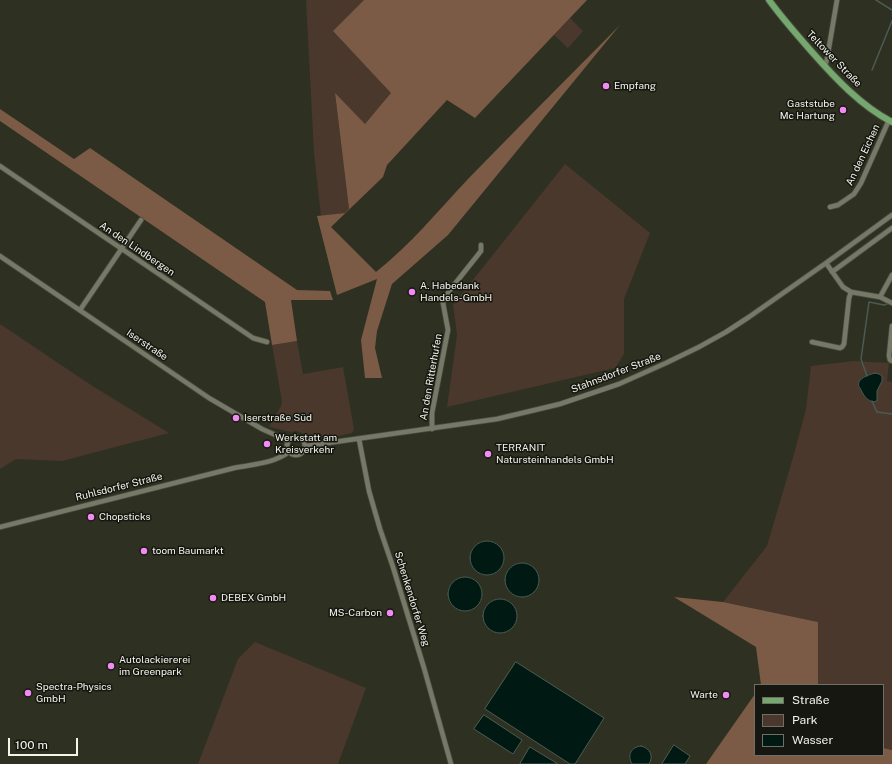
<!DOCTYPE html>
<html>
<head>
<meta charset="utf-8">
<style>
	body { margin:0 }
	#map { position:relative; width:892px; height:764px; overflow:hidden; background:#2e3021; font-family:"Public Sans",sans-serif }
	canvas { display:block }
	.legend { position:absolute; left:754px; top:684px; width:130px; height:72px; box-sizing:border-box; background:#161710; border:1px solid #6e7068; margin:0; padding:5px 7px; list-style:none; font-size:12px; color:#f3f5eb }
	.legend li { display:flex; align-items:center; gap:8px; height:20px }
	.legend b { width:20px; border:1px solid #6e7068 }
	.scale { position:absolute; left:8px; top:738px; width:70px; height:18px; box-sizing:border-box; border:2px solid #f3f5eb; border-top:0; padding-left:5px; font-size:12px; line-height:14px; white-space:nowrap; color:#f3f5eb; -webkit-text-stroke:3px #161710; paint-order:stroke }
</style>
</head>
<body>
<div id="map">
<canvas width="892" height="764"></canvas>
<ul class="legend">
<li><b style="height:5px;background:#74a86e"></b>Straße</li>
<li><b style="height:11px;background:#4a382c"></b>Park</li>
<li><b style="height:11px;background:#001a13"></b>Wasser</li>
</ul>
<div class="scale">100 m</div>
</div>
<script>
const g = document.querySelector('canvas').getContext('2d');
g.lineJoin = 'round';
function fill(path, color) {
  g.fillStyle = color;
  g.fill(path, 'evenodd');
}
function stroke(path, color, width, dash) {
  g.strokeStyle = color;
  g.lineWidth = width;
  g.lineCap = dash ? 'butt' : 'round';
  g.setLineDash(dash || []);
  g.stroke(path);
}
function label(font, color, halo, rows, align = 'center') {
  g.font = font + ' "Public Sans",sans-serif';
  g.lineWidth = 3;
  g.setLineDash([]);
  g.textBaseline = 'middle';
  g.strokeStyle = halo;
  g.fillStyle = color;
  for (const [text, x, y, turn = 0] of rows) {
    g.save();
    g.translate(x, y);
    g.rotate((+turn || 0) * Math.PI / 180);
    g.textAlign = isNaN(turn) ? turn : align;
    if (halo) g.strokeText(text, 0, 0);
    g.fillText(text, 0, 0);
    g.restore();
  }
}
const green = new Path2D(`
	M306 0H364L333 31 392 93 365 124 335 94 349 209 345 213 321 216 314 153Z
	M570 18 583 31 568 48 554 35Z
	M565 164 650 233 624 299V354L615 368 447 407 457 335 453 305Z
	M0 324 91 385 169 433 62 461 16 459 0 469Z
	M297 341 303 374 343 367 354 429 352 433 330 438H316L296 431 291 432 269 427 281 406 282 401 272 345Z
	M854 361 889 363 887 381 892 382V750L883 748V685H818V622L723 602 767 546 794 454 806 409 811 366Z
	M255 642 366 688 338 764H198L238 659Z`);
const forest = new Path2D(`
	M364 0H587L475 118 447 100 387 165 383 177 331 227 376 272C410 245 438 211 468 179 518 128 569 76 620 25L448 235 392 284 377 331 375 348 382 378H365L361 340 377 279 337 295 317 216 345 213 349 209 335 93 365 124 391 93 333 31Z
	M0 109 74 159 90 148 297 290 330 291 333 300H291L297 341 272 345 265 302 0 121Z
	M674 597 723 602 818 622V685H761L756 647Z
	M755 694V755H883V748L892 750V764H706Z`);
const water = new Path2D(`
	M875 373 879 374 882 376V381L877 391V401L872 402C865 398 865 397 861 390 861 389 860 388 859 387 856 378 869 375 875 373Z
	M470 558a17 17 0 1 1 34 0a17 17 0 1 1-34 0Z
	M505 580a17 17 0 1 1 34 0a17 17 0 1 1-34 0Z
	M448 594a17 17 0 1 1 34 0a17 17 0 1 1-34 0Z
	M483 616a17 17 0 1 1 34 0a17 17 0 1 1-34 0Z
	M516 662 604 718 575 764H570L485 709Z
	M484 715 522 740 513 754 474 729Z
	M674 745 690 756 685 764H662Z
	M641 746C650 748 654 756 649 764H632C627 755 631 747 641 746Z
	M530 747 558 764H520Z`);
const stream = new Path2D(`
	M876 0 892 10
	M872 70 892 21
	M867 376 861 359 869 302 884 305 887 304
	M872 401 877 412 892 414`);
const minor = new Path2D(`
	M825 66 827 59 837 0
	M0 166 253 338 267 342
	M830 207 838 205 854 194 861 183 889 120
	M0 256 209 398 262 429 289 441
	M826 263 843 287 851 292 880 297 892 303
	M832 272 892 228
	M880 297 892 275
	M80 310 141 220
	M892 326 889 356 890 360 892 361
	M812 342 840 348 842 347 844 344 849 298 851 292
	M432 429V413L448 330 443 303 445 298 450 290 481 251V245
	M287 446a9 9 0 1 1 18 0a9 9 0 1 1-18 0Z
	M359 439 369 491 380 529 393 567 424 668 451 764
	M306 446 497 419 560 404 619 384 666 363 699 347 726 332 749 317 826 263 892 215
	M0 527 234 468C254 464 272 464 289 452`);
const major = new Path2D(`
	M769 0C782 18 797 35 812 52 835 78 861 106 892 122`);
const markers = [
	[606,86,4,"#f28af3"],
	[843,110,4,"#f28af3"],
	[412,292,4,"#f28af3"],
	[236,418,4,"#f28af3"],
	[267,444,4,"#f28af3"],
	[488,454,4,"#f28af3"],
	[91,517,4,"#f28af3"],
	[144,551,4,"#f28af3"],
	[213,598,4,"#f28af3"],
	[390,613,4,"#f28af3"],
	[111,666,4,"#f28af3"],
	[28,693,4,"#f28af3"],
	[726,695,4,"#f28af3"]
];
const streetNames = [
	["Teltower Straße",834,59,46],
	["An den Eichen",863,155,-65],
	["An den Lindbergen",137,249,34],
	["Iserstraße",147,345,34],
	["Stahnsdorfer Straße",616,373,-21],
	["An den Ritterhufen",431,377,-80],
	["Ruhlsdorfer Straße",119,487,-14],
	["Schenkendorfer Weg",412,599,73]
];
const poiNames = [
	["Empfang",614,86],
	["Gaststube",835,104,"right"],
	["Mc Hartung",835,116,"right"],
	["A. Habedank",420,286],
	["Handels-GmbH",420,298],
	["Iserstraße Süd",244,418],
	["Werkstatt am",275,438],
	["Kreisverkehr",275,450],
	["TERRANIT",496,448],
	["Natursteinhandels GmbH",496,460],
	["Chopsticks",99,517],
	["toom Baumarkt",152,551],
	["DEBEX GmbH",221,598],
	["MS-Carbon",382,613,"right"],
	["Autolackiererei",119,660],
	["im Greenpark",119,672],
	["Spectra-Physics",36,687],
	["GmbH",36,699],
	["Warte",718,695,"right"]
];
fill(green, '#4a382c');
fill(forest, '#7b5b46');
fill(water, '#001a13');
stroke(water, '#495c54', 1);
stroke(stream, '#495c54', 1.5);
stroke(minor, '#4b4d40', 6);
stroke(major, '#4b4d40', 8);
stroke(minor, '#767967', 4.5);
stroke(major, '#74a86e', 6);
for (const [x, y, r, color] of markers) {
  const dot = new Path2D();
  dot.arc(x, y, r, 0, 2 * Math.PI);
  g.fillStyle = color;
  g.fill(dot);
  stroke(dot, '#161710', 1.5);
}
label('10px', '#f3f5eb', '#161710', streetNames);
label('10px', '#f3f5eb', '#161710', poiNames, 'left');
</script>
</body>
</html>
